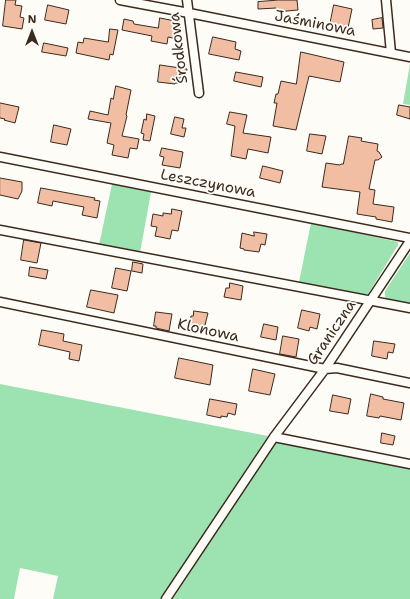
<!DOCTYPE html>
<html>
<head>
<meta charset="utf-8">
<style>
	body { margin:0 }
	#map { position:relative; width:410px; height:599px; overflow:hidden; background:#fdfcf7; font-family:"Shantell Sans",sans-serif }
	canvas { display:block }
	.north { position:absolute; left:12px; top:12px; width:40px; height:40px; -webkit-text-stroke:3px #fdfcf7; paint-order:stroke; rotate:0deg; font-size:11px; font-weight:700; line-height:16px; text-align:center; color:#3b2a1e }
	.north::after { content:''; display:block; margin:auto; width:14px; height:18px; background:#3b2a1e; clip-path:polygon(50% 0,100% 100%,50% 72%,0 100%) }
</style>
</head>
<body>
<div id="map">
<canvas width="410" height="599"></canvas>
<div class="north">N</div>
</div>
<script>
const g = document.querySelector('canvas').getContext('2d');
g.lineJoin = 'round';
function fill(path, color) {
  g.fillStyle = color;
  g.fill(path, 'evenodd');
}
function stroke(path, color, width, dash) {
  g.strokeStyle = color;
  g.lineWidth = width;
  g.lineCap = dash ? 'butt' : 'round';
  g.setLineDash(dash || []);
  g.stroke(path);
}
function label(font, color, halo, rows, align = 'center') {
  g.font = font + ' "Shantell Sans",sans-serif';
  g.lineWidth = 3.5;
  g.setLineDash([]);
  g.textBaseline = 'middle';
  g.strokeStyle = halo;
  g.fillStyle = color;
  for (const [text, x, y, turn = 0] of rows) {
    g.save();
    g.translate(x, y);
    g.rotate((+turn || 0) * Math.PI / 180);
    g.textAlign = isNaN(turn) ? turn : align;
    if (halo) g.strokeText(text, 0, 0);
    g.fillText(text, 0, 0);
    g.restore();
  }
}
const green = new Path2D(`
	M410 64V105L403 104Z
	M112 184 151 192 140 253 99 245Z
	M311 223 398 242V245L368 294 363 295 299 282Z
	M410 253V304L389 300 385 297V291Z
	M0 384 268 436 161 599H53L58 576 20 568 14 599H0Z
	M276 441 410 468V599H173Z`);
const building = new Path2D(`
	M6 0H16L15 5 22 6 20 17 24 18 22 29 3 26Z
	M279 0H297L298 10 276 12V8L258 9V2Z
	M48 5 69 10 66 24 45 20Z
	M334 5 352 9 348 28 330 25Z
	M160 18 180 22 179 26 182 31 177 34V39L168 37 167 44 151 41 152 36 122 30 124 19 133 21 134 24 158 28Z
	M382 18 383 28 373 29 372 20Z
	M110 29 118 30 113 55 110 54 109 60 76 53 78 42 83 43 84 38 108 42Z
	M213 37 236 42 235 49 241 51 239 60 209 54Z
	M44 43 68 48 66 56 42 52Z
	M301 52 344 62 340 82 309 76 296 130 273 126 277 103H274L276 94H278L281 81 296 84Z
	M160 65 187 69 185 78 180 77 179 83H175V84L158 82Z
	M236 72 263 77 261 87 234 81Z
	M116 86 131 90 126 115 127 116 122 136 139 139 137 149 130 148 128 158 112 155 114 145 107 143 111 123 88 119 90 111 108 115 111 98 113 99Z
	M0 103 19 107 15 123 4 120 5 119 0 118Z
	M399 105 410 107V119L397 115Z
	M230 112 247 115 243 133 271 137 268 153 248 149 246 159 231 156 235 126 227 124Z
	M147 114 155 116 150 141 143 140 144 134 141 133 144 119 146 120Z
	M175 117 184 119 182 128H186L184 137 171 134Z
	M54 125 71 129 67 145 51 142Z
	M310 134 326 136 322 154 307 151Z
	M349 136 362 138 361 141 378 144 377 151 379 152 382 157 378 160H375L369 189 375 190 373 204 394 207 392 222 376 219V217L357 214 360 192 322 187 326 163 340 165 341 164H343Z
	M162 148 183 152 180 168 162 165 164 157 160 156Z
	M263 166 283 171 280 183 260 178Z
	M0 178 22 182V191L18 199 0 195Z
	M41 188 95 198 94 200 100 201 97 218 82 215 84 207 53 201 52 206 38 203Z
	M172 209 182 211 178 231 172 230 170 239 155 236 157 227 151 226 153 214 163 216V213L171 214Z
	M254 232 267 234 265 245 261 244 259 252 244 250V249L240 248 242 233 254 236Z
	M24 240 41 243 37 263 21 260Z
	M133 262 143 264 142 273 132 271Z
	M30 267 48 270 46 279 29 276Z
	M116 268 131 271 127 291 112 288Z
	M230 283 243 286 241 300 224 297 226 288H229Z
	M91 290 118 295 114 313 87 307Z
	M302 310 320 314 317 329 310 327 309 331 298 328Z
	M194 311 208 313 204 329 189 326 191 316H193Z
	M156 312 172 314 169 331 156 328V326H154Z
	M264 324 278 327 276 340 261 337Z
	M42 330 64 334 63 341 82 345 79 361 69 359 70 352 39 345Z
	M283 336 299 339 296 357 280 354Z
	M374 341 395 344 393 353 388 352 387 359 372 356Z
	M179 358 213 365 210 385 175 378Z
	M253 369 275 374 270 395 249 391Z
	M371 394 383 397V399L404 403 401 420 380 416 379 418 367 416Z
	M333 395 351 399 348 414 330 411Z
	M210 399 237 404 235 415 228 413 227 417 221 416V418L207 415Z
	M382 433 395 436 393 445 381 443Z`);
const street = new Path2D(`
	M120 0 189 13 410 57
	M187 0 199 93
	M386 0 391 53
	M0 157 410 238
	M0 230 410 308
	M0 302 325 369 337 368 410 383
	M274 437 410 464
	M166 599 274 437 325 369 410 241`);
const streetNames = [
	["Jaśminowa",315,24,11],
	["Środkowa",179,48,-97],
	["Leszczynowa",208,184,11],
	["Klonowa",208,331,12],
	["Graniczna",332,333,-56]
];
fill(green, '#9de3b1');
fill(building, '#f1bea3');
stroke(building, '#3b2a1e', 1);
stroke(street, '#3b2a1e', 11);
stroke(street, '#fdfcf7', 8);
label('15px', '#3b2a1e', '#fdfcf7', streetNames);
</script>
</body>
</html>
